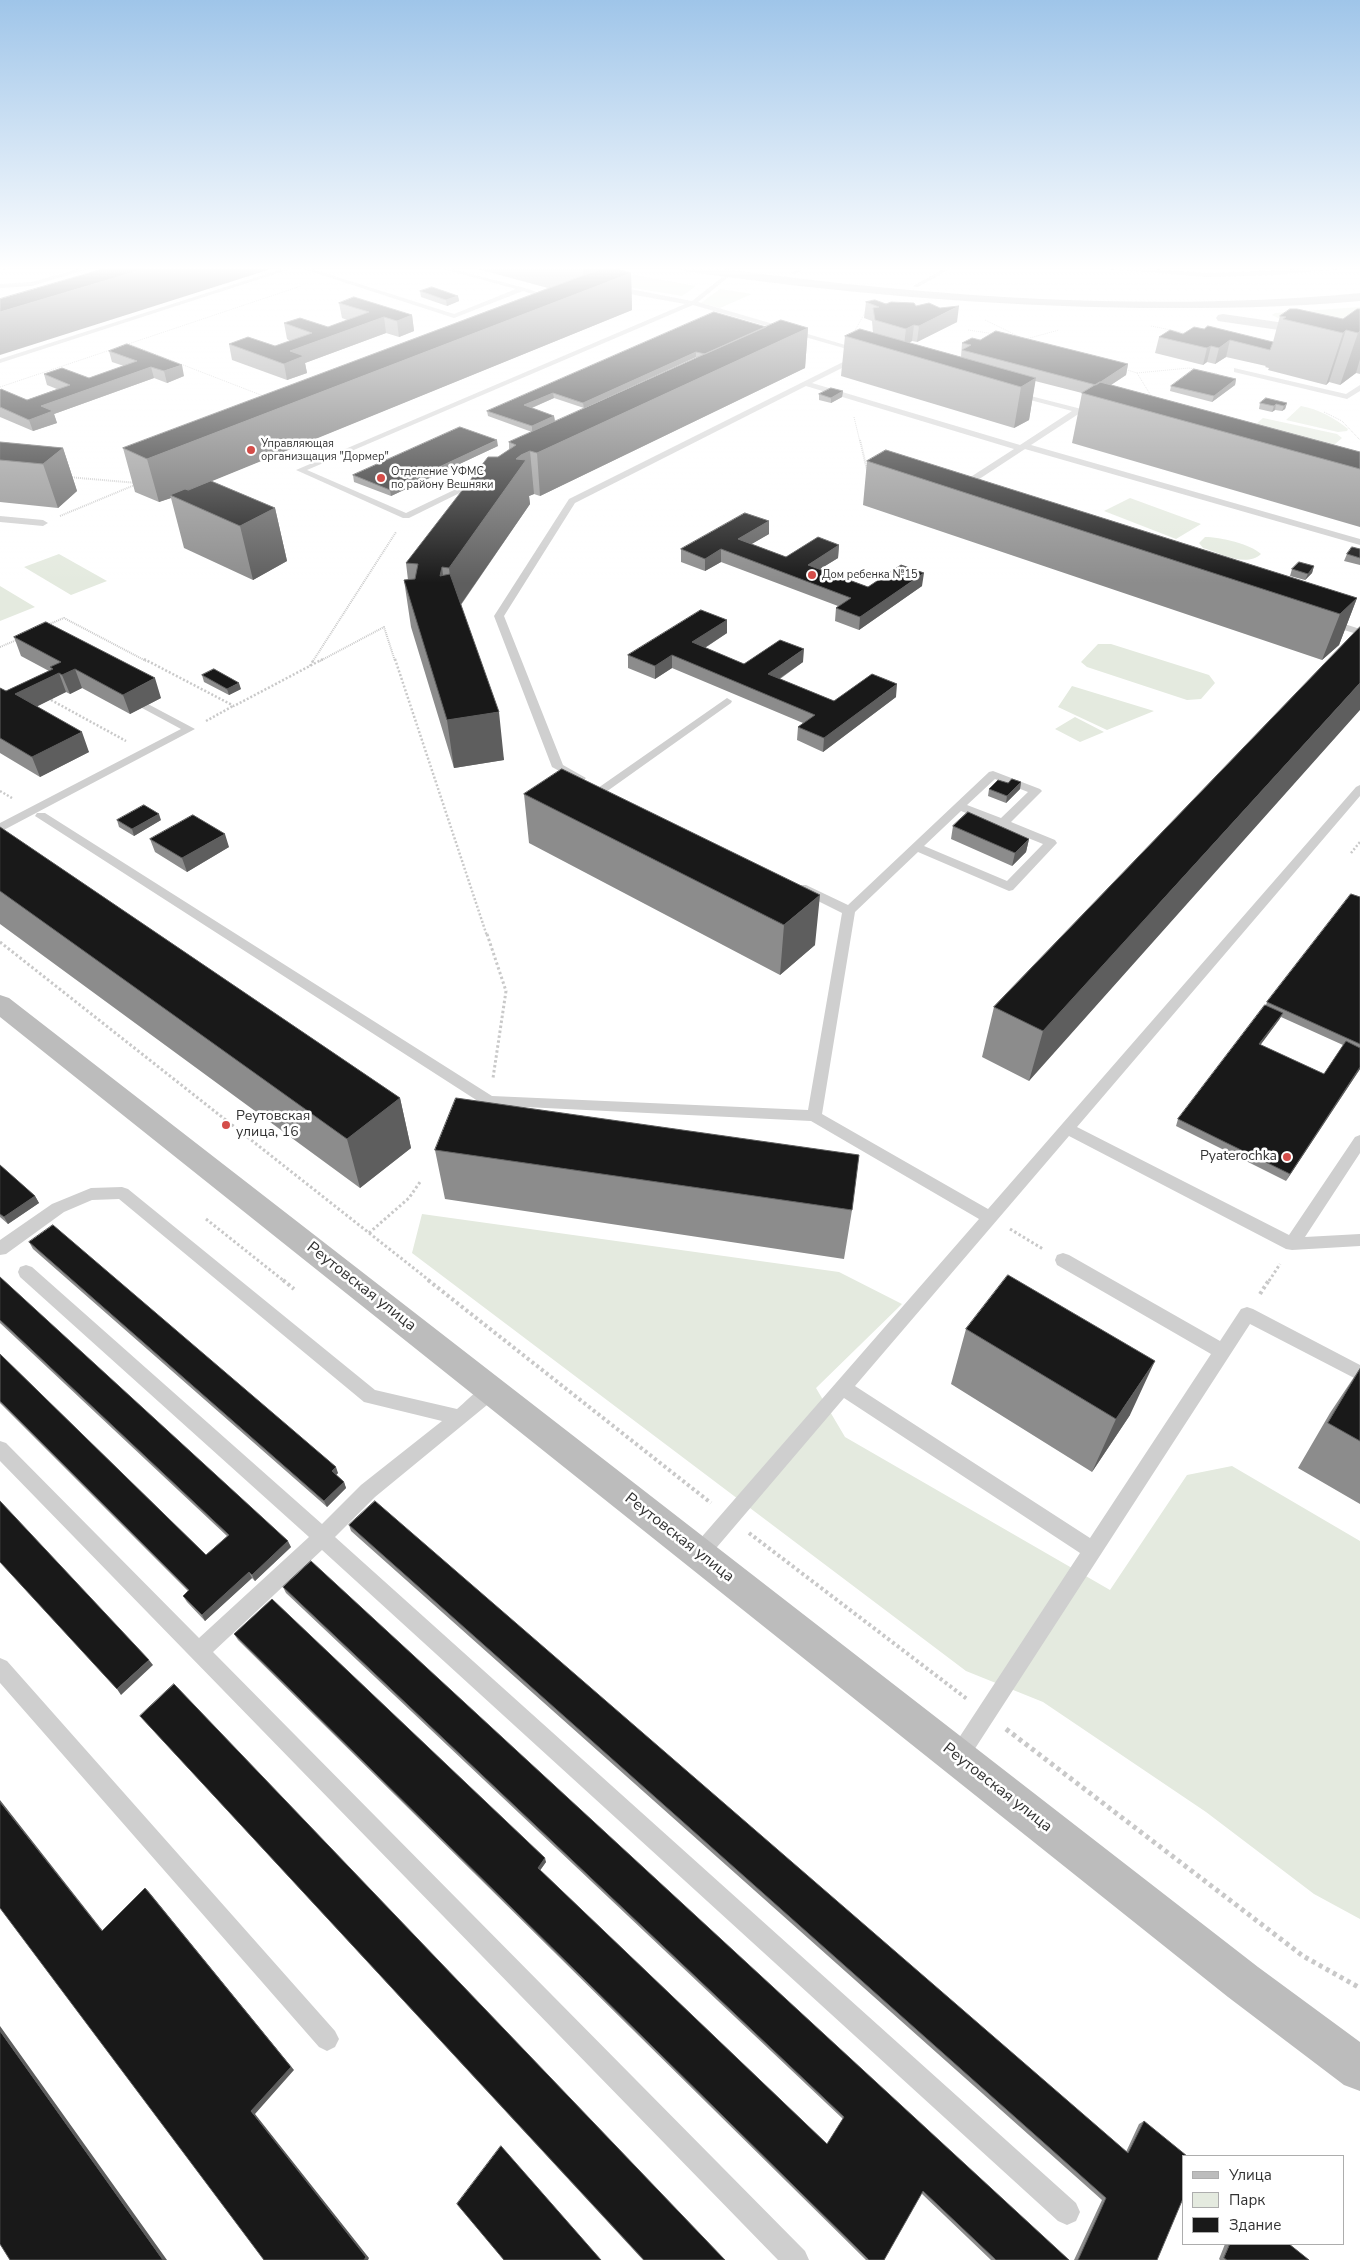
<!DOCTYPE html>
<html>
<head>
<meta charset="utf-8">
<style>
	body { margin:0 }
	#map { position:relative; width:1360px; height:2260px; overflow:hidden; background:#fff; font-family:"Nunito Sans",sans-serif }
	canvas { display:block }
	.legend { position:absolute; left:1182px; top:2155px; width:162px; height:90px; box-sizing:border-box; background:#fff; border:1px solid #adadad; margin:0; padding:6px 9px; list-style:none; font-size:15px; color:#323232 }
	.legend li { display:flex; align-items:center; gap:10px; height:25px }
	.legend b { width:25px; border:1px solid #adadad }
</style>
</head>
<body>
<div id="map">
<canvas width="1360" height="2260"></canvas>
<ul class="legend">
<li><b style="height:6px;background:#bcbcbc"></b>Улица</li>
<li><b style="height:14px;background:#e4eadf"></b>Парк</li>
<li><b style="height:14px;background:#191919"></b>Здание</li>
</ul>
</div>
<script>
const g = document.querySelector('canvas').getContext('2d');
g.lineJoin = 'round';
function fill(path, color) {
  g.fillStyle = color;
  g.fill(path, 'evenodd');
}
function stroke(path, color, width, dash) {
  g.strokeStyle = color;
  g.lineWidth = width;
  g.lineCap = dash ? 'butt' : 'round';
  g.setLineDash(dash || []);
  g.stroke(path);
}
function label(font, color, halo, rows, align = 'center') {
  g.font = font + ' "Nunito Sans",sans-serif';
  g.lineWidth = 5;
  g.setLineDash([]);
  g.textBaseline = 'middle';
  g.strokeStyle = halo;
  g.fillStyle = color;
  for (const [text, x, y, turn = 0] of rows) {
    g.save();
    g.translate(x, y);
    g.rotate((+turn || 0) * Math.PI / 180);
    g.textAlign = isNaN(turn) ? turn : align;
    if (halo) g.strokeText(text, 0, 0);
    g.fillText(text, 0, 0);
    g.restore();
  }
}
const green = new Path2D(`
	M551 267H591L696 286 682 296 628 287Z
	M720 289 752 294 720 308 701 303Z
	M1360 307V333L1282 320 1272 315 1275 313Z
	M1301 406C1318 409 1335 418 1348 429L1347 431 1338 432 1286 420Z
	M1263 418 1337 434 1342 438 1326 452 1247 432Z
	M1130 498 1201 524 1176 539 1104 511Z
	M1205 537C1220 537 1251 544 1261 554 1246 568 1220 553 1203 548L1199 543Z
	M59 554 107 581 71 595 24 567Z
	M0 586 35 607 0 621Z
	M1098 644H1111L1209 675 1215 683 1201 699 1187 700 1087 667 1081 662Z
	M1072 686 1154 711 1107 730 1058 707Z
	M1075 717 1104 732 1080 742 1055 729Z
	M422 1214 839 1272 902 1304 816 1388 845 1437 1110 1590 1187 1475 1232 1466 1360 1541V1919L1314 1894 1206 1812 1043 1702 966 1671 412 1253Z`);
const pathFar5 = new Path2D(`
	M985 320 1020 337
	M1151 326 1186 333
	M968 330 995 334
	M854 332 866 311
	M1026 339 1059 330
	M129 344 266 397
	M1124 369 1137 373 1153 399
	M1137 373 1189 368 1218 374
	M0 387 301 286
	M1324 412 1342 421 1360 440
	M854 417 860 442`);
const pathFar4 = new Path2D(`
	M860 440 867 470
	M68 477 137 483
	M60 516 137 484
	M47 625 64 618 146 661
	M0 647 19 639
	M313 661 396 532
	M320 661 384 627 395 661`);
const pathFar3 = new Path2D(`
	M144 659 234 706 323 659
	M395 659 487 936
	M310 666 314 659
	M51 700 126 741
	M206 721 233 706
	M0 791 12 798
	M1351 853 1360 842`);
const pathFar2 = new Path2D(`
	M487 934 506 991 493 1078
	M0 942 430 1281
	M206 1219 284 1281
	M1010 1229 1043 1249
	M369 1233 409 1198 420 1182
	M1269 1281 1280 1264`);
const pathFar1 = new Path2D(`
	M283 1280 294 1289
	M428 1280 711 1503
	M1260 1294 1269 1280
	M749 1533 967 1699`);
const path = new Path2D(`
	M1006 1729 1303 1956 1360 1988`);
const lane = new Path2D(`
	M85 267H94L32 286 0 288V284L32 282Z
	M288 267H306L454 314 516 289 436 267H445L525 288 557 299 554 301 523 291 454 318 297 267 0 363V359Z
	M803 267H811L795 274 790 273Z
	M947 267H954L918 287 913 286Z
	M1101 267H1126L1209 273 1346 267 1343 269 1275 275 1209 277 1104 269Z
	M729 272 732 274 731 275 698 302 866 351 862 353 864 357 812 383 1020 445 1072 411 1011 395V391L1101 414V418H1098L1080 413 1031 445 1360 539V545L1025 449 961 491H955V487L1014 449 806 386 575 503 504 616 563 765 586 778 584 780H576L552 767 494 616 569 499 861 353 693 305 307 470 406 513 477 479 484 481 409 518H403L296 470 685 304 635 295 609 287V285L692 301Z
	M1234 368 1346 394 1360 385V391L1347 399 1234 372Z
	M0 516 43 520 48 523 43 526 0 522Z
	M1326 618 1360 629V635L1322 623 1321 621Z
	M727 698 732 701 731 703 606 792H598L596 790 598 788Z
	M146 703 195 729 0 832V823L181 729 142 708 141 706Z
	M993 771 1040 789 1042 791 1011 822 1055 840 1057 843 1013 890 1009 891 918 852 855 912 822 1114 988 1209 1356 787 1360 785V796L1077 1127 1289 1235 1355 1137 1360 1135V1153L1305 1237 1360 1234V1246L1292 1250 1286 1249 1069 1136 855 1386 1090 1538 1211 1354 1057 1265 1055 1260 1057 1255 1063 1253 1069 1255 1220 1341 1241 1309 1247 1307 1253 1309 1360 1365V1381L1250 1324 965 1764 958 1768 951 1764 947 1757 951 1750 1080 1553 844 1398 706 1560 699 1563 692 1560 689 1554 692 1548 979 1219 811 1121 484 1105 35 816 37 813H45L492 1096 808 1110 842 913 798 891 796 888 798 885H806L848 905 989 772ZM995 779 1028 792 1001 818 967 805ZM961 811 1043 844 1007 881 924 846Z
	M122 1187 128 1189 375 1390 457 1409C468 1400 484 1380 498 1386L501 1391 498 1396 375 1497 335 1537 1076 2203 1080 2212 1076 2221 1067 2225 1058 2221 322 1550 213 1652 805 2251 809 2260H778L0 1461V1441L6 1443 199 1638 309 1537 20 1277 18 1272 20 1267 26 1265 32 1267 322 1524 361 1485 442 1421 364 1402 119 1199 92 1200 64 1212 6 1254 0 1255V1240L52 1204 91 1188Z
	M0 1658 7 1661 335 2031 339 2039 335 2047 327 2051 319 2047 0 1683Z`);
const secondary = new Path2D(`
	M677 267C708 264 740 272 771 275 817 281 864 286 910 290 1057 303 1213 307 1360 293V301C1287 308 1214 308 1141 308 988 306 835 293 683 271Z
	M1223 314 1360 334V342L1218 321 1216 318 1218 315Z
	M0 995 9 998 1258 1967 1360 2042V2091L1344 2085 1228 1997 0 1017Z`);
const wall = new Path2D(`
	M470 267H603V268L631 273 632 310 211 481 275 508 287 561 253 580 184 548 171 498 159 502 135 492 123 448 548 288Z
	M420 291 458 296 459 301 447 306 421 297Z
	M866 302 916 306 957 322 917 342 912 341 909 343 961 357 962 343 980 340 1128 364 1126 375 1111 385 1360 452V527L1072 443 1082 393 1035 381 1029 420 1014 428 841 376 845 336 873 333 872 321 864 318Z
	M339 303 412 315 414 331 399 337 386 333 305 363 307 373 287 380 232 360 229 344 275 346 290 341 287 339 284 323 328 327 347 320 342 318Z
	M1360 309V374L1356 373 1340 385 1329 382 1326 385 1268 370 1269 368 1265 367 1266 366 1226 357 1215 364 1207 362 1203 365 1155 353 1159 337 1183 334 1204 329 1273 342 1280 316 1343 319Z
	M766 327 808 328 805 368 540 496 534 494 529 496 530 504 461 605 504 760 454 768 411 627 404 580H408L406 563 498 457 509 450V442L532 432 488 416 487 411ZM696 357 697 358 555 422 554 416 532 408 554 398 584 408Z
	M109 351 184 376 167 383 154 378 54 414 57 423 33 431 0 417V390L27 400 57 389 47 385 44 374 89 378 124 366 112 362Z
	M1236 379 1235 385 1212 402 1170 391 1171 386Z
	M843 391 842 397 831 403 819 400V394Z
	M1260 403H1287L1285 409 1282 411 1275 410 1272 412 1259 409Z
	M0 442 63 448 77 491 58 508 0 502Z
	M498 446 391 496 354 482 353 475Z
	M867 461 1357 598 1339 645 1322 660 863 505Z
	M769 521V534L751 544 786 557 839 545 838 558 820 569 868 587 922 586 859 630 835 621 836 608 838 606 721 562 705 571 681 562V549Z
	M1360 549V565L1344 561 1347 554Z
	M1314 566 1312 573 1305 580 1290 576 1292 569Z
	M727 620V633L705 648 744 664 803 662 780 679 834 701 896 697 823 752 797 740 798 727 803 723 672 668 655 679 628 668V655Z
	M1360 627 1029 1081 982 1057 994 1007Z
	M14 637 161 698 130 714 82 688 70 694 66 692 37 706 89 752 40 777 0 753V688L6 691 49 671 21 656Z
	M202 675 241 689 229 695 204 682Z
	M562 769 815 945 780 975 529 843 524 794Z
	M1021 782 1020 789 1006 803 988 796 989 789 1008 783Z
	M117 820H161L134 836 119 827Z
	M953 826 1029 839 1026 852 1012 866 951 839Z
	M0 827 400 1098 411 1148 360 1188 0 924Z
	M150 839 229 847 187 872 155 852Z
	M1360 897V1069L1286 1181 1176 1126 1178 1119 1266 1005 1267 1002ZM1281 1017 1343 1045 1324 1074 1260 1045Z
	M435 1150 852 1210 844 1259 445 1199Z
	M0 1165 35 1196 39 1203 8 1224 0 1217Z
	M29 1242 338 1473 336 1475 344 1482 346 1488 327 1507 33 1249Z
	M0 1277 291 1547 255 1581 252 1578 205 1621 187 1602 183 1596 188 1591 0 1403V1354L206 1555 227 1536 0 1323Z
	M966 1329 1130 1415 1092 1472 951 1384Z
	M1360 1368V1504L1298 1468 1330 1413Z
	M349 1525 1126 2152 1139 2124 1144 2121 1157 2260H1074L1102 2200 351 1531Z
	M283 1587 1069 2260H991L921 2193 884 2260H866L238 1640 234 1634 546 1862 540 1870 827 2144 843 2119 286 1593Z
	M140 1716 725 2260H643Z
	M1225 2244H1289L1309 2260H1220L1219 2259Z`);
const shadedWall = new Path2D(`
	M2 267H15L3 270Z
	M151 267H268V270L0 355V312Z
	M583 267H603L604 283 631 273 632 310 173 497 170 495 171 498 159 502 147 459 584 291Z
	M458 296 459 301 447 306 446 300Z
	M959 306 957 322 917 342 919 326Z
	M412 315 414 331 399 337 397 321Z
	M384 317 386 333 305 363 307 373 287 380 284 364 290 351Z
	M914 325 912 341 904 345 906 329Z
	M808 328 805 368 540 496 537 453Z
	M1346 330 1329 382 1326 385 1343 333Z
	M1360 331V359L1356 373 1340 385 1358 333Z
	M1230 340 1226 357 1215 364 1219 348Z
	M1211 346 1207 362 1203 365 1207 348Z
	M696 352V357L584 408 583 403Z
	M1128 364 1126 375 1094 396 1096 385Z
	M182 365 184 376 167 383 164 371Z
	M151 367 154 378 54 414 57 423 33 431 29 420 41 406Z
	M1036 378 1029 420 1014 428 1021 387Z
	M1236 379 1235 385 1212 402 1214 396Z
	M843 391 842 397 831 403V398Z
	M553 393 554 398 524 411V405Z
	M1287 403 1285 409 1282 411 1284 406Z
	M1276 404 1275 410 1272 412 1274 406Z
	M554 416 555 422 532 432V426Z
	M497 440 498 446 391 496 390 490Z
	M63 448 77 491 58 508 43 464Z
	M530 451 534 494 529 496 530 504 454 614 449 568 516 459 521 455Z
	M275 508 287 561 253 580 240 526Z
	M769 521V534L738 552V539Z
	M839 545 838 558 807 577 808 565Z
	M721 549V562L705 571V559Z
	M1314 566 1312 573 1305 580 1308 574Z
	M442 567 448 613 440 576Z
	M924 573 922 586 859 630 860 617Z
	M1357 598 1339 645 1322 660 1340 614Z
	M727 620V633L692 656V642Z
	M804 649 803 662 767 687 768 674Z
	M672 655V668L655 679V666Z
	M75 669 82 688 70 694 62 675Z
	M59 673 66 692 22 714 15 694Z
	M155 678 161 698 130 714 123 695Z
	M239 683 241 689 229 695 227 689Z
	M1360 683V710L1029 1081 1043 1031Z
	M897 684 896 697 823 752 824 738Z
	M499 712 504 760 454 768 447 720Z
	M82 732 89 752 40 777 32 757Z
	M1021 782 1020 789 1006 803 1007 796Z
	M159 814 161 820 134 836 132 829Z
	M225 834 229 847 187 872 182 858Z
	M1029 839 1026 852 1012 866 1015 853Z
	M820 895 815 945 780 975 784 925Z
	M1283 1013 1279 1020 1256 1051 1259 1044Z
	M1360 1067V1069L1286 1181 1290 1174Z
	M400 1098 411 1148 360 1188 347 1139Z
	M35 1196 39 1203 8 1224 4 1217Z
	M1155 1361 1130 1415 1092 1472 1116 1419Z
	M336 1467 338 1473 334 1477 332 1471Z
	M344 1482 346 1488 327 1507 324 1501Z
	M288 1541 291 1547 255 1581 252 1575Z
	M249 1572 252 1578 205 1621 202 1615Z
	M149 1660 153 1665 121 1695 117 1689Z
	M0 1800 106 1935 102 1931 0 1802Z
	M545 1858 546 1862 539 1872 538 1868Z
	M145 1888 149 1892 294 2070 255 2114 369 2258 368 2260H364L251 2111Z
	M0 2026 167 2260H163L0 2031Z`);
const building = new Path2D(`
	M110 267H151L0 312V299Z
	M606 267H609L631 273 147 459 123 448Z
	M432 287 458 296 446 300 420 291Z
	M354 297 412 315 397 321 384 317 290 351 304 356 284 364 229 344 248 337 275 346 312 333 284 323 300 318 328 327 369 312 339 303Z
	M875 300 886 304 891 302 914 303 916 306 929 303 940 308 959 306 919 326 914 325 906 329 875 320 873 308 879 307 866 302Z
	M1290 309H1297L1343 319 1357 309H1360V331L1358 333 1346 330 1343 333 1283 319 1286 317 1280 316Z
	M714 312 766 327 705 354 696 352 583 403 553 393 524 405 554 416 532 426 487 411Z
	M781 320 808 328 537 453 530 451 521 455 516 459 526 460 449 568 442 567 440 576 450 574 499 712 447 720 404 580 415 579 418 564 406 563 488 457H498L516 445 509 442Z
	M1208 326 1273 342 1270 350 1230 340 1219 348 1211 346 1207 348 1159 337 1170 330 1183 334 1194 327 1204 329Z
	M860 329 1036 378 1021 387 845 336Z
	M996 331 1128 364 1096 385 962 350 971 345 962 343 972 338 980 340Z
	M127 344 182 365 164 371 151 367 41 406 53 411 29 420 0 407V390L1 389 27 400 70 385 44 374 62 368 89 378 137 361 109 351Z
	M1194 369 1236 379 1214 396 1171 386Z
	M1100 382 1360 452V469L1082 393Z
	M831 388 843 391 831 398 819 394Z
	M1266 398 1287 403 1284 406 1276 404 1274 406 1260 403Z
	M460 427 497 440 390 490 353 475Z
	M0 442 63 448 43 464 0 460Z
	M886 450 1357 598 1340 614 867 461Z
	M211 481 275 508 240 526 170 495 185 489 188 490Z
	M745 513 769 521 738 539 786 557 818 537 839 545 808 565 868 587 901 565 924 573 860 617 836 608 851 598 721 549 705 559 681 549Z
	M1352 547 1360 549V558L1347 554Z
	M1299 562 1314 566 1308 574 1292 569Z
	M701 610 727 620 692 642 744 664 780 640 804 649 768 674 834 701 872 674 897 684 824 738 798 727 815 715 672 655 655 666 628 655Z
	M46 622 155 678 123 695 75 669 62 675 59 673 15 694 82 732 32 757 0 738V688L6 691 53 669 50 667 61 662 14 637Z
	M1360 627V683L1043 1031 994 1007Z
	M214 669 239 683 227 689 202 675Z
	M562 769 820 895 784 925 524 794Z
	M1012 779 1021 782 1007 796 989 789 998 780 1008 783Z
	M144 805 159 814 132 829 117 820Z
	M968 812 1029 839 1015 853 953 826Z
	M193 815 225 834 182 858 150 839Z
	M0 827 400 1098 347 1139 0 891Z
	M1351 894 1360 897V1044L1267 1002Z
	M1265 1005 1283 1013 1259 1044 1324 1074 1346 1041 1360 1048V1067L1290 1174 1178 1119Z
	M456 1098 859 1155 852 1210 435 1150Z
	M0 1165 35 1196 4 1217 0 1214Z
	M53 1225 336 1467 332 1471 344 1482 324 1501 29 1242Z
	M1008 1275 1155 1361 1116 1419 966 1329Z
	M0 1277 288 1541 252 1575 249 1572 202 1615 183 1596 189 1590 0 1401V1354L206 1555 229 1535 0 1320Z
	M1360 1369V1441L1328 1423Z
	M0 1501 149 1660 117 1689 0 1562Z
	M375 1501 1128 2153 1144 2121 1187 2156H1184V2196L1157 2260H1078L1106 2198 349 1525Z
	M311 1561 1069 2260H996L923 2191 884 2260H869L234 1634 272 1599 545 1858 538 1868 827 2144 844 2117 283 1587Z
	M174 1684 725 2260H644L140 1716Z
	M0 1802 102 1931 145 1888 291 2067 251 2111 366 2257 364 2260H264L0 1908Z
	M0 2031 163 2260H10L0 2244Z
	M501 2146 601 2260H504L457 2204Z
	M1230 2244H1289L1309 2260H1227L1224 2258Z`);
const markers = [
	[251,450,5,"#d44d49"],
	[381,478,5,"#d44d49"],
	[812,575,5,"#d44d49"],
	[226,1125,5,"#d44d49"],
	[1287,1157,5,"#d44d49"]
];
const farPoinames = [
	["Управляющая",261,444],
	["организщация \"Дормер\"",261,457],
	["Отделение УФМС",391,472],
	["по району Вешняки",391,485],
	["Дом ребенка №15",822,575]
];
const poiNames = [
	["Реутовская",236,1117],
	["улица, 16",236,1133],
	["Pyaterochka",1277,1157,"right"]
];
const nearStreetnames = [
	["Реутовская улица",361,1287,38],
	["Реутовская улица",679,1538,38],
	["Реутовская улица",997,1788,38]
];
fill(green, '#e4eadf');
stroke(pathFar5, '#c9c9c9', 1, [1, 1]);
stroke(pathFar4, '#c9c9c9', 2, [1, 1]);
stroke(pathFar3, '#c9c9c9', 2.5, [2, 2]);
stroke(pathFar2, '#c9c9c9', 3, [2.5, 2.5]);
stroke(pathFar1, '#c9c9c9', 4, [3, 3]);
stroke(path, '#c9c9c9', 5, [4, 4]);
fill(lane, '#cfcfcf');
fill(secondary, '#bcbcbc');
fill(wall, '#8c8c8c');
fill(shadedWall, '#5e5e5e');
fill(building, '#191919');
stroke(building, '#5e5e5e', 1);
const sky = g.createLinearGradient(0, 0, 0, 583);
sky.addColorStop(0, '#9fc5e9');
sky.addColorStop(0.46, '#fff');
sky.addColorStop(1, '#ffffff00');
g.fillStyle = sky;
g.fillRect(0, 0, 1360, 583);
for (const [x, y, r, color] of markers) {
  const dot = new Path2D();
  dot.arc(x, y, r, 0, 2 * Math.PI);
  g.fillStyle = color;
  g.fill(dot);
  stroke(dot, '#fff', 2);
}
label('11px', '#323232', '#fff', farPoinames, 'left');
label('14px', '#323232', '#fff', poiNames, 'left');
label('16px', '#323232', '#fff', nearStreetnames);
</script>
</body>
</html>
